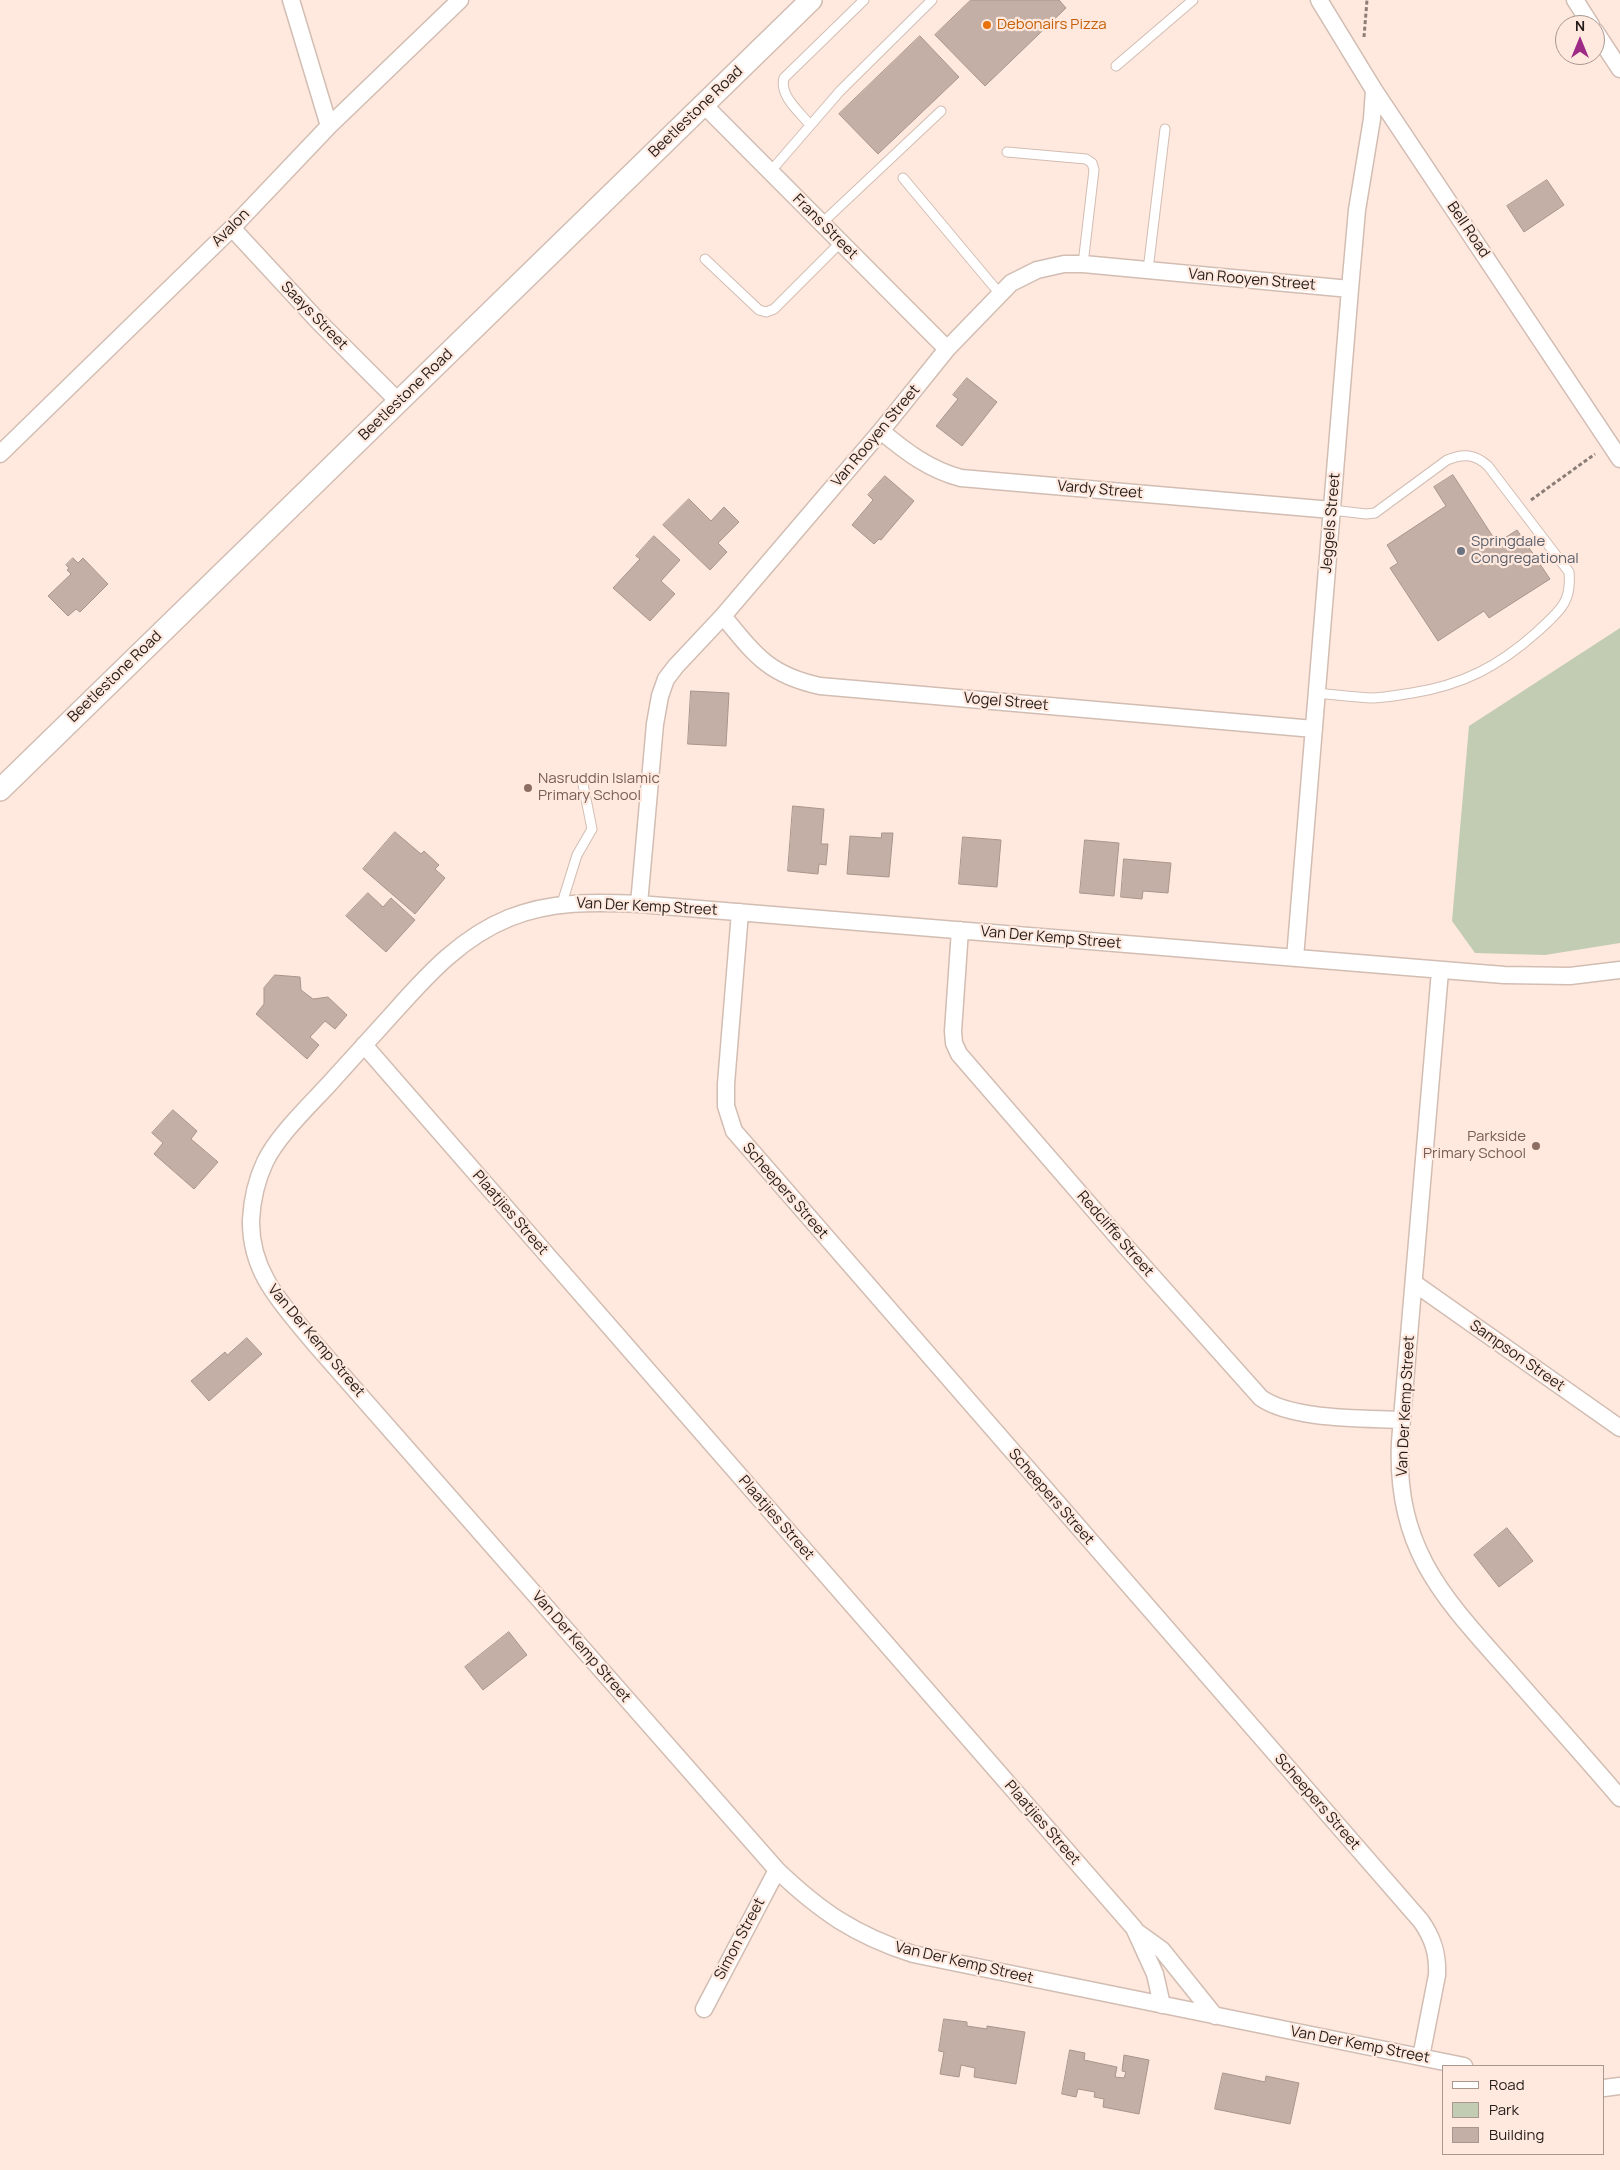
<!DOCTYPE html>
<html>
<head>
<meta charset="utf-8">
<style>
	body { margin:0 }
	#map { position:relative; width:1620px; height:2170px; overflow:hidden; background:#ffe9de; font-family:Manrope,sans-serif }
	canvas { display:block }
	.legend { position:absolute; left:1442px; top:2065px; width:162px; height:90px; box-sizing:border-box; background:#ffe9de; border:1px solid #a7978f; margin:0; padding:6px 9px; list-style:none; font-size:15px; color:#241c18 }
	.legend li { display:flex; align-items:center; gap:10px; height:25px }
	.legend b { width:25px; border:1px solid #a7978f }
	.north { position:absolute; left:1555px; top:15px; width:50px; height:50px; box-sizing:border-box; background:#ffe9de; border:1px solid #a7978f; border-radius:50%; rotate:0deg; font-size:14px; font-weight:700; line-height:20px; text-align:center; color:#241c18 }
	.north::after { content:''; display:block; margin:auto; width:18px; height:22px; background:#9d2a85; clip-path:polygon(50% 0,100% 100%,50% 72%,0 100%) }
</style>
</head>
<body>
<div id="map">
<canvas width="1620" height="2170"></canvas>
<ul class="legend">
<li><b style="height:6px;background:#fff"></b>Road</li>
<li><b style="height:14px;background:#c1ccb2"></b>Park</li>
<li><b style="height:14px;background:#c3afa5"></b>Building</li>
</ul>
<div class="north">N</div>
</div>
<script>
const g = document.querySelector('canvas').getContext('2d');
g.lineJoin = 'round';
function fill(path, color) {
  g.fillStyle = color;
  g.fill(path, 'evenodd');
}
function stroke(path, color, width, dash) {
  g.strokeStyle = color;
  g.lineWidth = width;
  g.lineCap = dash ? 'butt' : 'round';
  g.setLineDash(dash || []);
  g.stroke(path);
}
function label(font, color, halo, rows, align = 'center') {
  g.font = font + ' Manrope,sans-serif';
  g.lineWidth = 4.5;
  g.setLineDash([]);
  g.textBaseline = 'middle';
  g.strokeStyle = halo;
  g.fillStyle = color;
  for (const [text, x, y, turn = 0] of rows) {
    g.save();
    g.translate(x, y);
    g.rotate((+turn || 0) * Math.PI / 180);
    g.textAlign = isNaN(turn) ? turn : align;
    if (halo) g.strokeText(text, 0, 0);
    g.fillText(text, 0, 0);
    g.restore();
  }
}
const green = new Path2D(`
	M1620 628V943L1545 955 1475 953 1452 921 1469 726Z`);
const building = new Path2D(`
	M971 0H1059L1066 8 985 86 935 35Z
	M920 36 959 77 878 154 839 114Z
	M1547 180 1564 205 1524 232 1507 206Z
	M967 378 997 402 962 446 936 426 958 399 953 395Z
	M1453 475 1497 543 1517 530 1550 579 1489 618 1484 611 1438 641 1390 568 1398 563 1387 545 1446 506 1434 487Z
	M885 476 914 501 881 540 879 539 874 544 852 525 873 500 868 495Z
	M689 499 711 521 724 507 739 522 718 543 727 552 710 570 663 525Z
	M654 536 680 560 661 581 675 594 650 621 613 588 640 559 636 556Z
	M73 558 78 563 83 558 108 584 80 612 76 609 68 616 48 596 71 574 67 570 69 568 66 565Z
	M691 691 729 693 726 746 688 744Z
	M793 806 824 809 821 844H828L826 865 819 864 818 874 788 871Z
	M395 832 421 854 424 851 439 865 435 869 445 878 415 914 363 869Z
	M882 833H893L889 877 847 874 850 836 881 838Z
	M963 837 1001 840 997 887 959 884Z
	M1085 840 1119 843 1114 896 1080 893Z
	M1124 859 1171 863 1168 893 1143 891 1142 899 1121 897Z
	M368 893 383 907 391 898 415 920 386 952 346 916Z
	M275 975 300 977 301 990 313 999 328 997 347 1015 335 1029 325 1021 310 1037 319 1045 307 1059 256 1014 264 1004V988Z
	M173 1110 197 1131 191 1139 218 1162 194 1189 154 1154 163 1143 152 1133Z
	M247 1338 262 1354 209 1401 191 1381 225 1352 227 1355Z
	M1507 1528 1533 1561 1499 1587 1474 1555Z
	M509 1632 527 1655 483 1690 465 1667Z
	M944 2019 967 2022V2026L987 2029V2026L1025 2032 1016 2084 974 2077 975 2068 961 2065 959 2077 940 2074 944 2052 939 2051Z
	M1070 2050 1085 2053 1084 2060 1117 2067 1115 2077 1124 2078 1126 2072 1122 2071 1124 2055 1149 2060 1139 2114 1103 2107 1104 2099 1094 2097 1095 2092 1078 2089 1076 2097 1062 2094Z
	M1223 2073 1265 2082 1266 2076 1299 2083 1290 2124 1215 2109Z`);
const path = new Path2D(`
	M1364 37 1367 0
	M1531 500 1595 454`);
const service = new Path2D(`
	M1116 66 1193 0
	M810 125C800 112 779 96 784 78L864 0
	M1007 152 1086 159 1092 163 1094 170 1083 264
	M770 172 840 91 932 0
	M903 178 1000 294
	M822 223 941 111
	M705 259 759 310 766 312 774 309 841 242
	M1148 270 1165 129
	M1317 693C1335 695 1353 697 1371 698 1384 698 1399 695 1412 693 1463 685 1499 666 1537 632 1558 612 1572 604 1569 572L1488 466C1475 454 1463 453 1447 460L1375 513 1366 514 1332 510
	M562 903 577 855 592 829 582 779`);
const minor = new Path2D(`
	M291 0 329 126
	M1319 0 1374 90 1620 459
	M1575 0 1591 25
	M1595 31 1620 69
	M704 105 947 349
	M232 228 319 322 399 402
	M881 431C906 452 930 470 961 478L1332 510
	M0 454 232 228 329 126 460 0
	M723 616C755 655 769 675 820 686L1314 729
	M639 904 655 724 660 696 666 679 676 666 723 616 881 431 947 349 1011 283 1037 270 1064 264H1083L1350 289
	M740 912 726 1084V1106L734 1131 1421 1921C1433 1938 1438 1954 1437 1975L1421 2057
	M960 930 953 1031 954 1043 959 1054 1127 1248 1261 1398C1293 1420 1362 1418 1402 1420
	M1295 958 1350 289 1357 210 1372 119 1374 90
	M1440 971 1400 1442C1395 1552 1446 1600 1514 1677 1549 1717 1585 1757 1620 1798
	M364 1045 1134 1928 1155 1974 1162 2005
	M1414 1283 1620 1428
	M1137 1932 1162 1950 1215 2016
	M704 2009 777 1870
	M1464 2066 913 1954C855 1935 821 1912 777 1870L315 1344C284 1306 250 1274 251 1220 252 1201 257 1179 265 1162 278 1135 310 1105 330 1083 352 1059 374 1034 396 1010 429 973 462 937 509 918 551 901 594 902 639 904L1504 975 1570 976 1620 970
	M1604 2088 1620 2086`);
const tertiary = new Path2D(`
	M0 790 811 0`);
const markers = [
	[987,25,5,"#e8710a"],
	[1461,551,5,"#6b7280"],
	[528,788,5,"#8d6e63"],
	[1536,1146,5,"#8d6e63"]
];
const foodNames = [
	["Debonairs Pizza",997,25]
];
const streetNames = [
	["Beetlestone Road",696,112,-44],
	["Frans Street",825,227,45],
	["Avalon",231,228,-45],
	["Bell Road",1468,230,56],
	["Van Rooyen Street",1252,280,5],
	["Saays Street",314,316,46],
	["Beetlestone Road",406,395,-44],
	["Van Rooyen Street",876,436,-50],
	["Vardy Street",1100,490,5],
	["Jeggels Street",1331,523,-85],
	["Beetlestone Road",115,677,-44],
	["Vogel Street",1006,702,5],
	["Van Der Kemp Street",647,907,3],
	["Van Der Kemp Street",1051,938,5],
	["Scheepers Street",785,1191,49],
	["Plaatjies Street",510,1213,49],
	["Redcliffe Street",1115,1234,49],
	["Van Der Kemp Street",316,1341,50],
	["Sampson Street",1517,1356,35],
	["Van Der Kemp Street",1406,1406,-87],
	["Scheepers Street",1051,1497,49],
	["Plaatjies Street",776,1518,49],
	["Van Der Kemp Street",581,1647,49],
	["Scheepers Street",1317,1802,49],
	["Plaatjies Street",1042,1823,49],
	["Simon Street",740,1939,-62],
	["Van Der Kemp Street",964,1963,13],
	["Van Der Kemp Street",1360,2045,11]
];
const worshipNames = [
	["Springdale",1471,542],
	["Congregational",1471,559]
];
const educationNames = [
	["Nasruddin Islamic",538,779],
	["Primary School",538,796],
	["Parkside",1526,1137,"right"],
	["Primary School",1526,1154,"right"]
];
fill(green, '#c1ccb2');
fill(building, '#c3afa5');
stroke(building, '#a9958b', 1);
stroke(service, '#d2bdb3', 11);
stroke(minor, '#d2bdb3', 19);
stroke(tertiary, '#d2bdb3', 24);
stroke(path, '#8c7e76', 3, [4, 2.5]);
stroke(service, '#fff', 9);
stroke(minor, '#fff', 16);
stroke(tertiary, '#fff', 21);
for (const [x, y, r, color] of markers) {
  const dot = new Path2D();
  dot.arc(x, y, r, 0, 2 * Math.PI);
  g.fillStyle = color;
  g.fill(dot);
  stroke(dot, '#ffe9de', 2);
}
label('15px', '#c56008', '#ffe9de', foodNames, 'left');
label('15px', '#241c18', '#ffe9de', streetNames);
label('15px', '#5b616d', '#ffe9de', worshipNames, 'left');
label('15px', '#785e54', '#ffe9de', educationNames, 'left');
</script>
</body>
</html>
